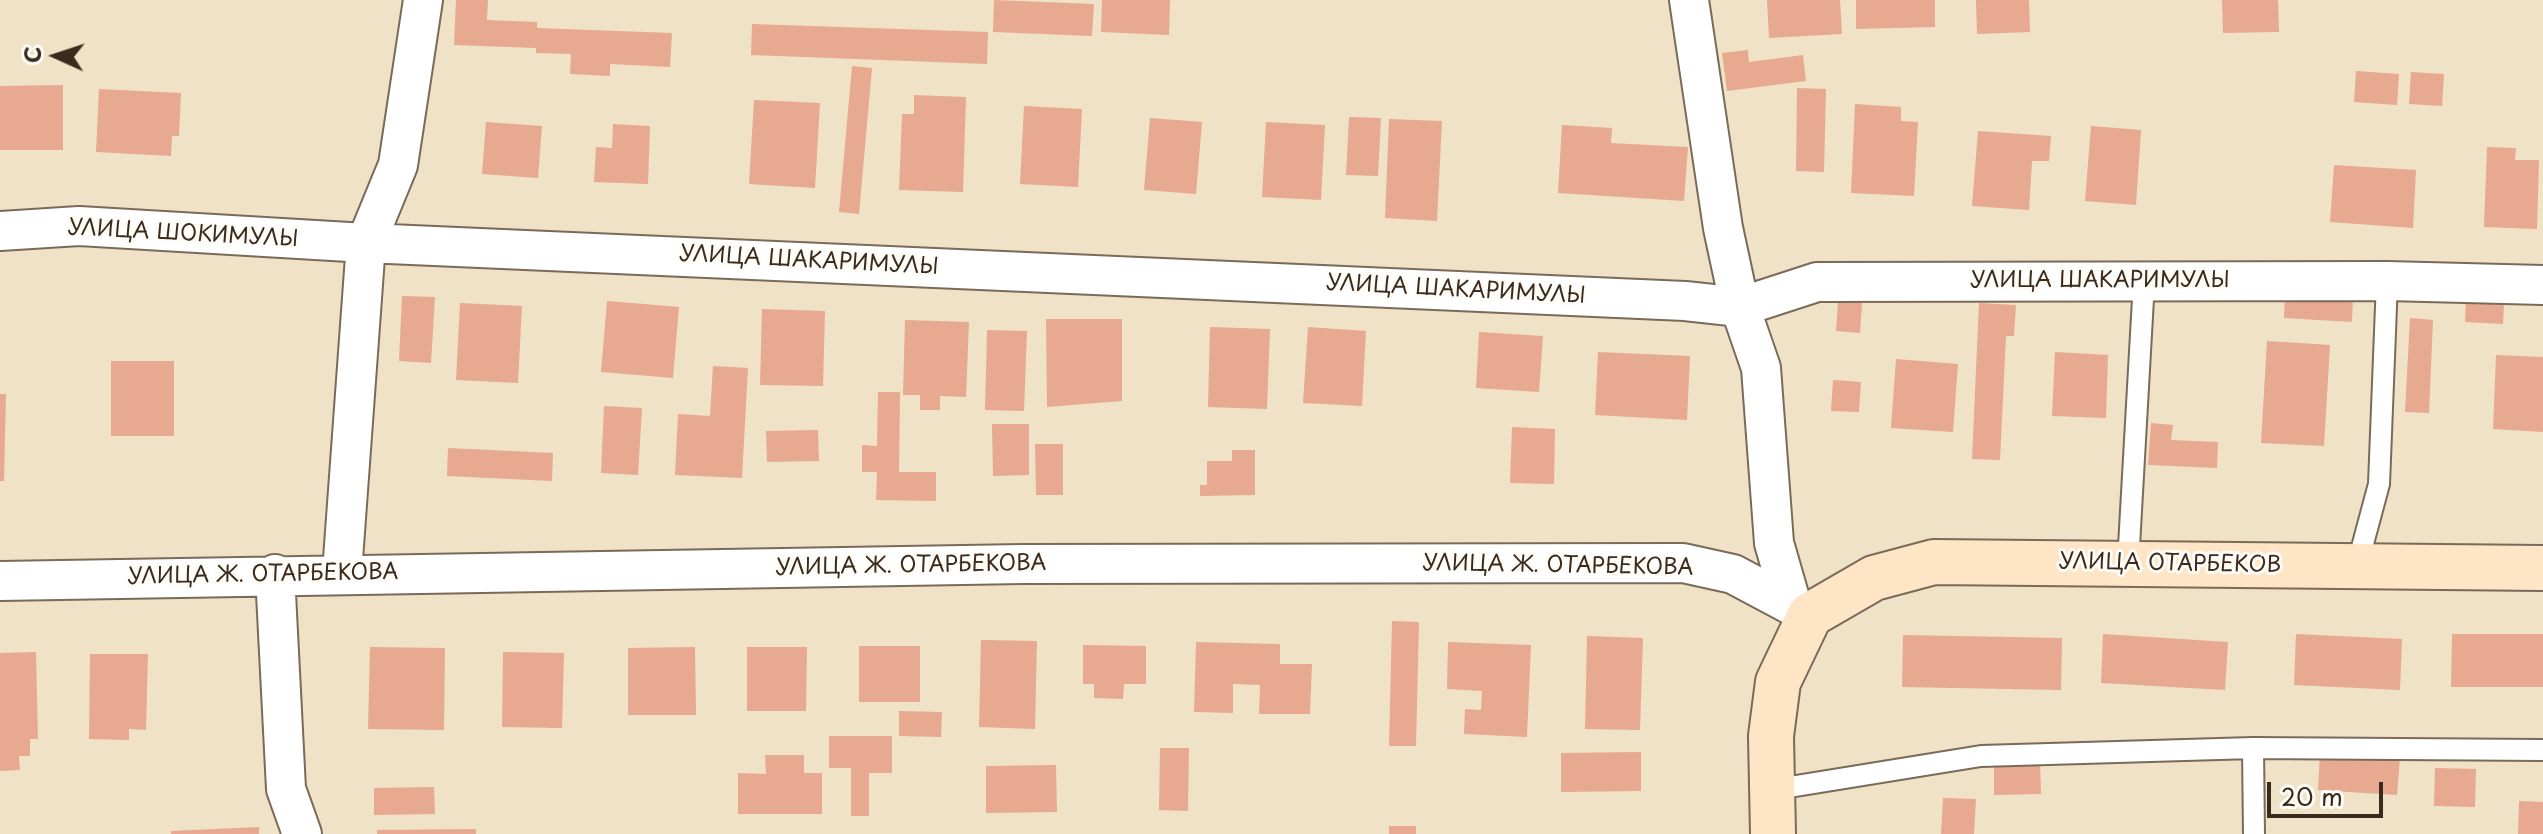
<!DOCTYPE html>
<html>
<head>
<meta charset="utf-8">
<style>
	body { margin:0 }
	#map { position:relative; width:2543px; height:834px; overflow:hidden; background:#f0e2c6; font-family:"Playpen Sans",sans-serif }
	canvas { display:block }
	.north { position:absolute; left:16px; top:16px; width:80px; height:80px; -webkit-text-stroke:6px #fdfcf7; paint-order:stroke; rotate:273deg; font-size:22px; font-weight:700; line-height:32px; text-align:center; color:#3b2a1e }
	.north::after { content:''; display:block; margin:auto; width:28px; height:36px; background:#3b2a1e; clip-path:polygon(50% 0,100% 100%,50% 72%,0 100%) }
	.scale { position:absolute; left:2267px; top:782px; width:116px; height:36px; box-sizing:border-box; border:4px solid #3b2a1e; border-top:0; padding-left:10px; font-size:24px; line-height:28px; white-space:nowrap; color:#3b2a1e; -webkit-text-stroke:6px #fdfcf7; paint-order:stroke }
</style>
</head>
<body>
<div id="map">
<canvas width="2543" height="834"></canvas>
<div class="north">С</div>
<div class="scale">20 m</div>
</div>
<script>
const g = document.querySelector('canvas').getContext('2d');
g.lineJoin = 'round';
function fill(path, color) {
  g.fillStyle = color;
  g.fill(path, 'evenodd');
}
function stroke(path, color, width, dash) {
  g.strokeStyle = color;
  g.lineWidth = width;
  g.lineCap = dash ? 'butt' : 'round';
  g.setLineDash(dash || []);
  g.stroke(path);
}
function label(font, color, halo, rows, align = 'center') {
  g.font = font + ' "Playpen Sans",sans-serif';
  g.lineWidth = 6;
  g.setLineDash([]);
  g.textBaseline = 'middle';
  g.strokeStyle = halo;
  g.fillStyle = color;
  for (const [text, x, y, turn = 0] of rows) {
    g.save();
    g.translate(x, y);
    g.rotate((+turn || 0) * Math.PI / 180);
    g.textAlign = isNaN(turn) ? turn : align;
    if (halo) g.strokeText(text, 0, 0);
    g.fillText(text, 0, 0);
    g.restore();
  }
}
const building = new Path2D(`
	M456 0H488L487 20 537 22V28L672 33 670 67 610 64V76L570 74 571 54 536 53V48L454 45Z
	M994 0 1094 4 1092 36 993 32Z
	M1102 0H1170L1169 35 1101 32Z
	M1767 0H1840L1842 34 1769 38Z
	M1856 0H1935V27L1856 29Z
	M1976 0H2029L2030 32 1977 34Z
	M2222 0H2278L2279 32 2223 33Z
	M752 24 988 32 987 64 751 55Z
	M1748 50 1749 62 1803 55 1806 81 1727 91 1722 53Z
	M852 66 872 68 859 214 839 212Z
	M2356 71 2399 74 2397 105 2354 102Z
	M2411 72 2444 74 2442 106 2409 104Z
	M63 85V150H0V86Z
	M1797 88 1826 89 1824 172 1796 171Z
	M99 89 181 93 179 136H172L171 156 96 152Z
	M914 95 966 97 963 192 899 190 902 114H914Z
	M754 100 820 103 815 188 749 184Z
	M1855 104 1901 107V121L1918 122 1914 196 1851 193Z
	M1024 106 1082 109 1078 187 1020 184Z
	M1349 117 1381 118 1378 176 1346 175Z
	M1150 118 1202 122 1196 194 1144 190Z
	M1389 119 1442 121 1437 221 1385 218Z
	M486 122 542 126 538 178 482 174Z
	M1266 122 1325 125 1321 200 1262 197Z
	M613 124 650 126 648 184 594 182 596 147 612 148Z
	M1562 125 1612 128 1611 143 1688 147 1684 201 1558 193Z
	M2091 126 2141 130 2136 205 2085 201Z
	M1978 131 2051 136 2049 161H2032L2029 210 1972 206Z
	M2487 147 2516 148 2515 160H2539L2537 229 2484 227Z
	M2334 165 2416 170 2413 228 2330 222Z
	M2285 292 2353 295 2352 322 2284 318Z
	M402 296 435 297 431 363 399 361Z
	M2466 300 2504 302 2503 324 2465 322Z
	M607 301 679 307 673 378 601 372Z
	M1838 301 1862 303 1860 333 1836 331Z
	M460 303 522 306 518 383 456 380Z
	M1979 303 2016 305 2014 336H2006L2000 460 1972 459Z
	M762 309 825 311 823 386 760 385Z
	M2410 318 2433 320 2429 413 2405 412Z
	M1046 319H1122V401L1047 407Z
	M905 320 969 322 966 397 940 396V410H920V395H903Z
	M1210 327 1270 329 1267 409 1208 407Z
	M1308 327 1366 331 1362 406 1303 403Z
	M987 330 1027 331 1024 411 985 410Z
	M1479 332 1543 336 1539 392 1476 388Z
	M2267 341 2330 345 2324 446 2261 443Z
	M1598 352 1690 356 1687 420 1595 415Z
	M2055 352 2108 355 2106 418 2052 416Z
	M2496 355 2543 357V432L2493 429Z
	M1896 359 1958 364 1953 432 1891 428Z
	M111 361H174V436H111Z
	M713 366 748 368 742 478 675 475 678 414 710 416Z
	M1833 380 1861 382 1859 412 1831 411Z
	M878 392H900L899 472H936V501L876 500 877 472H862V445L877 446Z
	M0 394H6L4 481H0Z
	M604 406 642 408 638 475 601 473Z
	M2151 423 2173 425 2171 440 2218 442 2217 468 2148 465Z
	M992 424H1029V475L993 476Z
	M1512 427 1555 429 1554 484 1510 483Z
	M818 430 819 461 767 462 766 431Z
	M1035 444H1063V495H1036Z
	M448 448 553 453 552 481 447 476Z
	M1232 450H1255V495L1200 496V485H1207V461H1232Z
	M1392 621 1419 622 1416 746H1389Z
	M2103 634 2228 642 2225 690 2101 683Z
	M2296 634 2402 639 2400 690 2294 685Z
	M2452 634H2543V687H2451Z
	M1903 635 2062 638 2061 690 1902 687Z
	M1587 636 1643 638 1640 730 1585 729Z
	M981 640 1037 641 1035 729 979 727Z
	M1196 642 1280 644V664H1312L1310 714H1259L1260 685 1233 684V713L1194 712Z
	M1448 642 1531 645 1527 737 1464 734 1465 709 1481 710 1482 691 1447 689Z
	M1083 645 1146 646V684H1124L1123 699 1094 698V684H1083Z
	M859 646H920V702H859Z
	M370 647 445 648 444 730 368 729Z
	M695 647 696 715H628V648Z
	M747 647H807L806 711H747Z
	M36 652 38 739H30V756H19L20 770 0 771V653Z
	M503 652 564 653 562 728 502 727Z
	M90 654H148L146 730 129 729V740L89 739Z
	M899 711 942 712 941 737 899 736Z
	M829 736H892V773H869V816H851V768H829Z
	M1160 748H1189L1188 811 1159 810Z
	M1641 752V791L1561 792V753Z
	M2320 753 2400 758 2397 795 2318 790Z
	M765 755H804V773H822V814H738V773L766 774Z
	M2040 760 2041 794 1994 795V761Z
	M1056 765 1057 812 986 813V766Z
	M2435 768 2476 769 2475 807 2434 806Z
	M434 787 435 814 374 815V788Z
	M1943 798 1976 799 1974 834H1941Z
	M2519 801 2543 802V834H2518Z
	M1389 826H1416V834H1389Z
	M259 827V834H171V831Z
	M476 829V834H377V830Z`);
const service = new Path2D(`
	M2128 564 2144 281
	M2357 566 2379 484 2387 281
	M2253 748 2254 834
	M1771 790 1981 756 2253 748 2543 750`);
const minor = new Path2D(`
	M1689 0 1723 228 1740 307 1761 368 1774 543 1791 602
	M0 231 79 226 366 243 1685 301 1740 307 1817 282 2387 281 2543 285
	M342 573 366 243 398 165 423 0
	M275 574 286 789 302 834
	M0 581 1023 564 1683 563 1733 574 1810 615`);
const secondary = new Path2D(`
	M1773 834 1771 736 1778 682 1810 615 1874 578 1934 562 2543 568`);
const streetNames = [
	["УЛИЦА ШОКИМУЛЫ",183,234,3],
	["УЛИЦА ШАКАРИМУЛЫ",809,261,3],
	["УЛИЦА ШАКАРИМУЛЫ",2100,281],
	["УЛИЦА ШАКАРИМУЛЫ",1456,290,3],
	["УЛИЦА ОТАРБЕКОВ",2170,564,1],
	["УЛИЦА Ж. ОТАРБЕКОВА",911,566,-1],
	["УЛИЦА Ж. ОТАРБЕКОВА",1558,566,1],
	["УЛИЦА Ж. ОТАРБЕКОВА",263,575,-1]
];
fill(building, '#e7a98f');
stroke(service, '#7a6a59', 24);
stroke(minor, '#7a6a59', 42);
stroke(secondary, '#7a6a59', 48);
stroke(service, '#fff', 20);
stroke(minor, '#fff', 38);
stroke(secondary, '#fde5c5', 44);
label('22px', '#3b2a1e', '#fdfcf7', streetNames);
</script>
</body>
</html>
